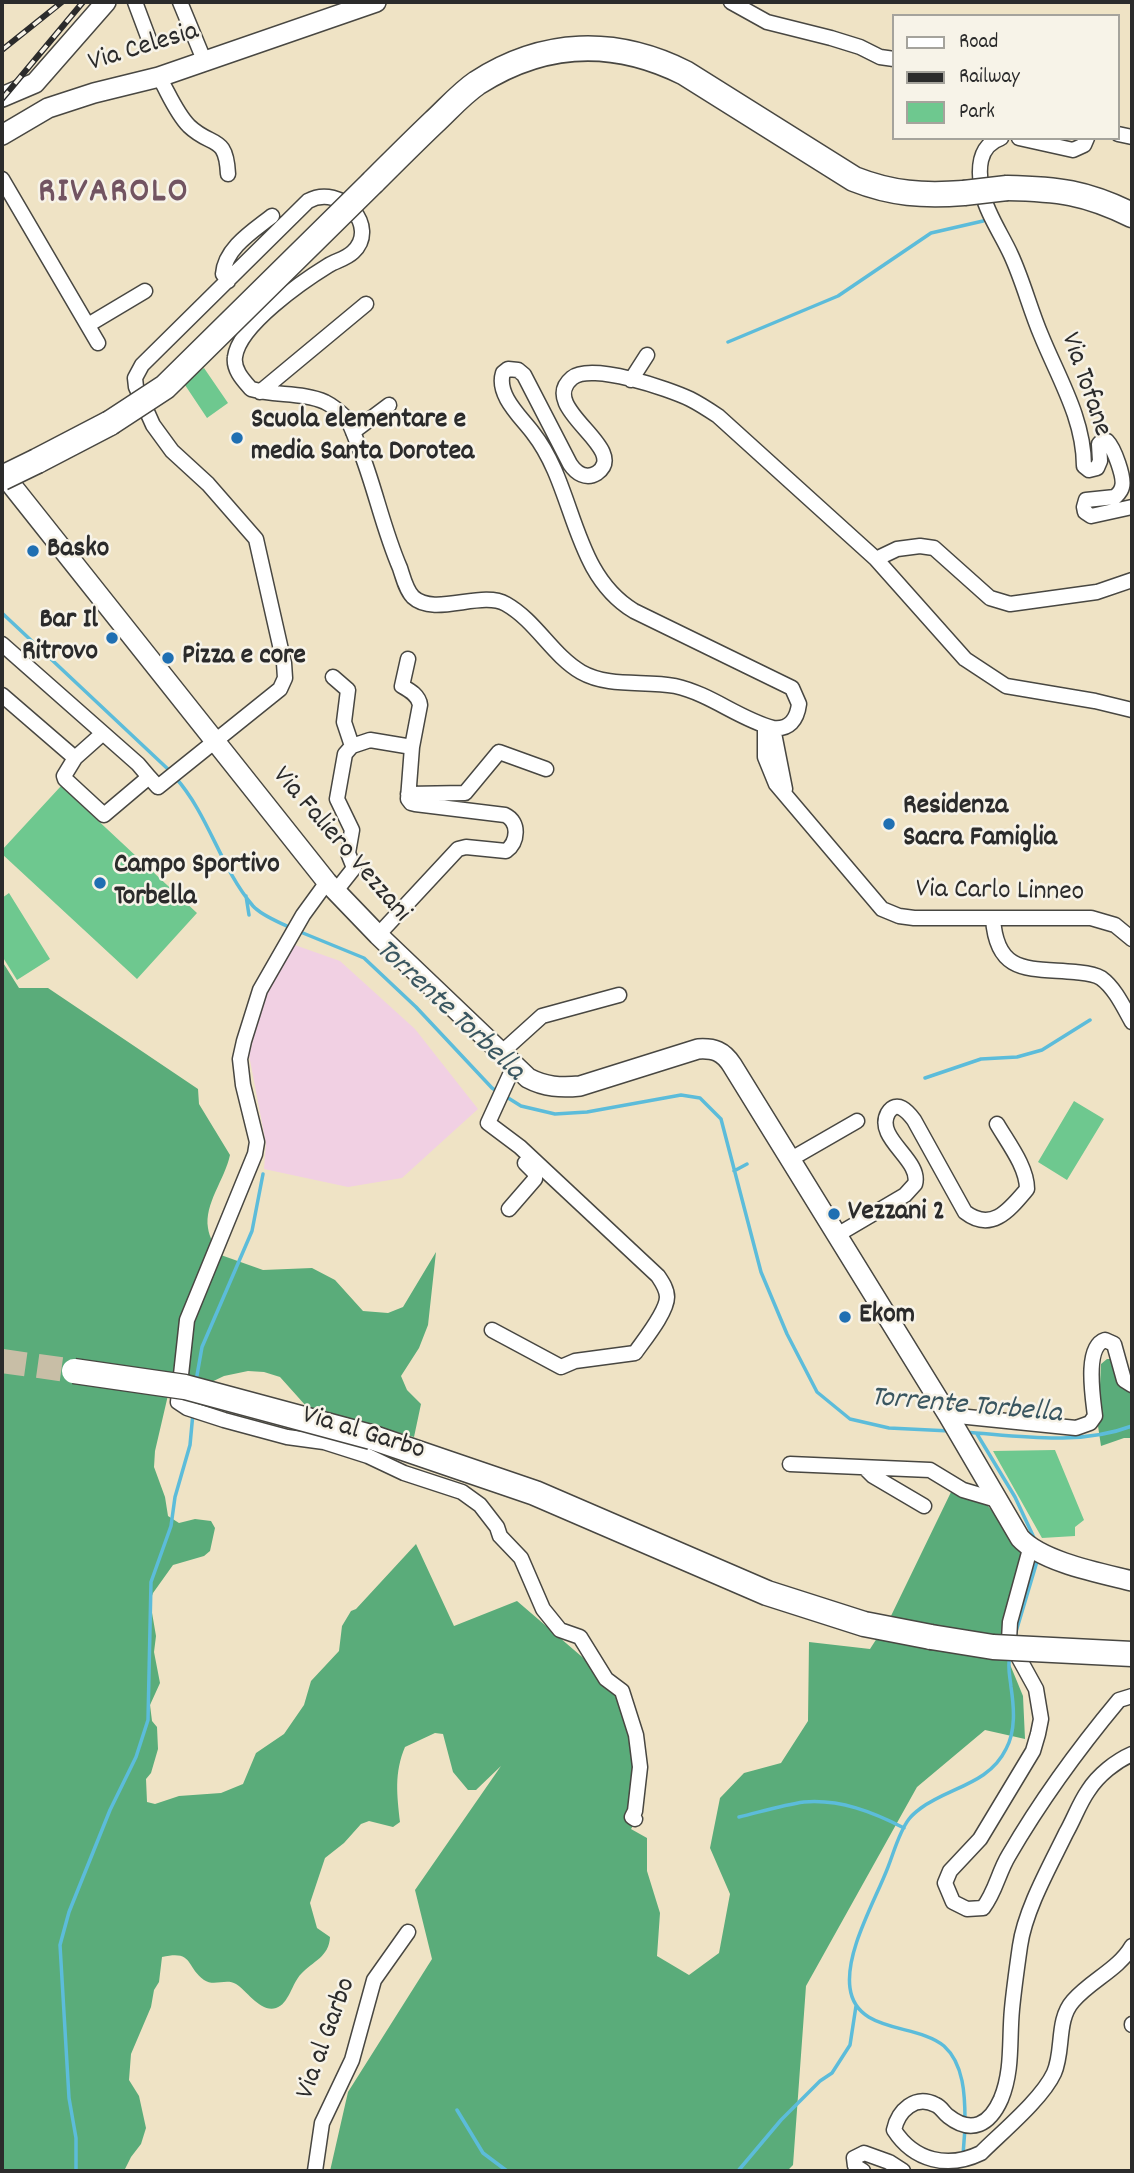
<!DOCTYPE html>
<html>
<head>
<meta charset="utf-8">
<style>
	body { margin:0 }
	#map { position:relative; width:1134px; height:2173px; overflow:hidden; background:#efe3c5; font-family:Dekko,sans-serif }
	canvas { display:block }
	.frame { position:absolute; inset:0; border:4px solid #2b2b2b; pointer-events:none }
	.legend { position:absolute; left:892px; top:14px; width:228px; height:126px; box-sizing:border-box; background:#f7f3e8; border:2px solid #a5a39c; margin:0; padding:9px 12px; list-style:none; font-size:21px; color:#2b2b2b }
	.legend li { display:flex; align-items:center; gap:14px; height:35px }
	.legend b { width:35px; border:2px solid #a5a39c }
</style>
</head>
<body>
<div id="map">
<canvas width="1134" height="2173"></canvas>
<div class="frame"></div>
<ul class="legend">
<li><b style="height:9px;background:#fff"></b>Road</li>
<li><b style="height:9px;background:#2b2b2b"></b>Railway</li>
<li><b style="height:19px;background:#6ec88f"></b>Park</li>
</ul>
</div>
<script>
const g = document.querySelector('canvas').getContext('2d');
g.lineJoin = 'round';
function fill(path, color) {
  g.fillStyle = color;
  g.fill(path, 'evenodd');
}
function stroke(path, color, width, dash) {
  g.strokeStyle = color;
  g.lineWidth = width;
  g.lineCap = dash ? 'butt' : 'round';
  g.setLineDash(dash || []);
  g.stroke(path);
}
function label(font, color, halo, rows, align = 'center') {
  g.font = font + ' Dekko,sans-serif';
  g.lineWidth = 5;
  g.setLineDash([]);
  g.textBaseline = 'middle';
  g.strokeStyle = halo;
  g.fillStyle = color;
  for (const [text, x, y, turn = 0] of rows) {
    g.save();
    g.translate(x, y);
    g.rotate((+turn || 0) * Math.PI / 180);
    g.textAlign = isNaN(turn) ? turn : align;
    if (halo) g.strokeText(text, 0, 0);
    g.fillText(text, 0, 0);
    g.restore();
  }
}
const built = new Path2D(`
	M292 944 340 961 415 1029 478 1109 402 1178 348 1187 264 1169 266 1144 249 1055 264 995Z`);
const green = new Path2D(`
	M204 368 228 403 207 418 183 382Z
	M61 786 197 913 137 979 2 854V850Z
	M9 893 50 959 17 980 2 956V898Z
	M1074 1101 1104 1119 1067 1180 1038 1162Z
	M1055 1450 1084 1520 1075 1527V1536L1042 1538 993 1451Z`);
const forest = new Path2D(`
	M2 961 19 988H48L198 1089 199 1104 230 1155C225 1179 204 1204 208 1228 209 1237 215 1246 218 1254L263 1270 312 1268 335 1280 363 1311 388 1313 403 1307 436 1252 428 1325 419 1348 401 1376 407 1390 421 1404 414 1437 306 1406 280 1377 264 1372 248 1371 224 1376 203 1386 172 1378 155 1451 154 1467 165 1497 168 1516 179 1523 195 1519 211 1521 215 1528 210 1551 204 1556 173 1565 153 1593 150 1601 156 1636 154 1652 160 1683 150 1705 152 1721 157 1727 158 1749 151 1773 146 1779 147 1802 155 1804 179 1796 221 1793 243 1784 256 1753 284 1734 304 1705 311 1681 339 1651 342 1626 351 1611 356 1609 416 1544 454 1626 517 1601 588 1662 617 1691 634 1735V1824L631 1829 647 1838V1871L660 1913 657 1956 689 1975 719 1953 730 1894 710 1848 720 1798 744 1773 781 1763 808 1721 809 1642 870 1649 890 1618 952 1490 987 1505 1023 1547 1002 1621V1645L1023 1696 1025 1739 985 1730 917 1787 806 1986 793 2165 787 2171H330L348 2092 432 1959 415 1890 501 1766 476 1790H468L453 1772 443 1734 435 1733 405 1747C394 1773 397 1795 400 1822L393 1827 369 1821 361 1824 344 1843 325 1858 310 1903 317 1928 330 1937C329 1957 313 1961 301 1974 292 1983 289 2004 276 2008 261 2013 247 1991 236 1984 226 1978 214 1987 204 1980 185 1966 194 1950 162 1957L159 1982 154 1990 151 2007 131 2054 129 2080 139 2096 146 2128 141 2144 131 2157 124 2171H2Z
	M1107 1359H1115L1120 1382 1125 1389 1132 1390V1438H1124L1101 1446 1098 1426 1101 1364Z`);
const stream = new Path2D(`
	M728 342 838 296 931 233 983 221
	M2 613 170 771
	M175 777C209 815 220 867 253 906 262 916 279 922 291 928
	M246 896 249 915
	M298 931 364 958 416 1007 492 1088 498 1092
	M925 1078 981 1059 1017 1057 1042 1050 1090 1020
	M505 1096 521 1106 555 1114 587 1112 681 1095 700 1098 721 1119 761 1272 787 1334 817 1392 850 1419 889 1428 950 1431
	M734 1171 747 1164
	M196 1381 202 1347 252 1231 263 1174
	M965 1432C1020 1436 1079 1446 1132 1426
	M977 1434 1015 1497 1035 1540
	M1015 1635 1038 1558
	M739 1817C760 1812 783 1805 804 1802 840 1799 873 1812 904 1828
	M457 2110 483 2153 507 2171
	M965 2120C965 2096 964 2064 944 2046 917 2023 856 2034 850 1988 845 1952 875 1901 888 1867 894 1852 899 1832 909 1819 912 1815 917 1811 921 1808 950 1787 989 1784 1006 1749 1016 1731 1014 1707 1011 1687 1010 1676 1007 1666 1010 1656
	M963 2155 965 2128
	M76 2171V2138L69 2098 60 1945 69 1912 110 1810 136 1757 148 1720 151 1582 171 1526 175 1497 190 1445 193 1413
	M738 2171 781 2120 820 2081 832 2073 850 2045 856 2006`);
const highwayTunnel = new Path2D(`
	M2 1361 74 1371`);
const street = new Path2D(`
	M135 2 150 42
	M180 2 204 60
	M731 2 767 22 831 38 860 47 880 57 894 59
	M159 77C168 92 176 113 189 126 212 148 226 134 228 174
	M1118 134 1132 137
	M1001 138C977 146 978 171 982 192 987 214 1002 235 1011 255 1023 281 1030 309 1041 335 1058 377 1084 419 1084 466L1089 470 1097 468 1100 461 1099 444 1103 440 1107 441C1114 448 1125 478 1122 487 1121 492 1118 494 1115 497L1086 500 1084 507 1085 512 1091 516 1132 507
	M1019 138 1073 150 1084 145 1087 138
	M2 179 98 343
	M228 281 223 274C225 248 253 231 272 216
	M88 325 145 291
	M631 380 647 355
	M260 392 366 304
	M353 432 389 405
	M876 559 897 549 920 546 934 548 990 598 1010 604 1097 592 1132 580
	M2 644 138 764 149 777
	M333 677 348 690 344 722 352 746
	M2 695 75 758 64 776 65 779 104 815 149 777 158 787 280 689 285 678 284 663 256 539 208 484 172 451 153 425 136 387 135 378 142 365 308 201C341 183 380 227 353 252 347 258 336 261 329 265 303 281 239 325 235 357 233 370 244 381 251 389 275 396 303 392 325 402 331 405 341 413 346 418 352 426 355 438 359 447 375 487 383 529 400 568 403 577 406 590 413 597 434 617 482 590 506 604 536 621 552 655 581 672 609 688 645 680 675 686 711 694 739 719 773 728 789 730 797 720 799 704L792 688 634 611C571 573 576 488 533 433 521 417 496 395 503 373L508 369 518 370 524 375 570 464C576 473 586 480 597 473 631 448 536 408 572 378 591 362 669 389 690 399 700 404 709 410 718 416L876 559 965 659 1006 686 1095 701 1132 710
	M765 726V757L776 784 882 909 899 916 914 918H1091L1115 925 1132 939
	M773 728 785 789
	M75 758 102 734
	M408 794 465 793 499 752 546 769
	M327 882 303 915 260 990 244 1041 240 1059 243 1085 257 1142 255 1154 187 1320 178 1402 187 1408 224 1420 287 1437 324 1442 368 1456 404 1473 462 1492 480 1505 497 1527 500 1536 521 1558 543 1609 560 1630 580 1637 606 1679 622 1691 636 1735 640 1767 635 1811 632 1817 635 1819
	M335 892 354 868 348 853 352 830 337 799 345 754 352 746 370 740 412 747
	M993 919C997 975 1029 968 1075 972 1084 973 1093 973 1101 978 1115 988 1124 1008 1132 1022
	M378 935 458 849 466 847 506 851C518 842 520 822 505 815L415 804 411 803 408 799 412 747 420 705C419 696 411 691 402 686L408 659
	M501 1053 542 1016 619 995
	M791 1159 857 1121
	M509 1209 535 1179V1173L525 1163
	M837 1235 905 1195 915 1184C922 1160 874 1138 888 1113 897 1099 908 1112 914 1120L965 1212C992 1233 1010 1209 1027 1189 1027 1167 1008 1143 997 1124
	M492 1330 561 1367 575 1361 635 1353C644 1340 667 1312 667 1297 667 1289 662 1282 658 1276L520 1147 488 1123 514 1066
	M948 1415 1076 1428 1090 1423 1095 1416C1093 1398 1084 1347 1105 1340L1114 1344 1124 1380 1132 1385
	M790 1464 930 1470 963 1490 997 1500
	M865 1468 873 1476 924 1506
	M1030 1549 1010 1622 1009 1640 1036 1689 1041 1719 1038 1734 1033 1751 980 1839 950 1871 945 1883 953 1902 967 1909 983 1908C996 1891 998 1873 1009 1855 1041 1800 1079 1748 1119 1700L1132 1696
	M1132 1754C1116 1761 1098 1775 1088 1791 1079 1804 1074 1819 1066 1833 1050 1866 1025 1910 1020 1946 1017 1967 1014 1988 1012 2009 1009 2040 1013 2070 1001 2099 990 2124 972 2135 948 2116 944 2113 941 2107 936 2105 915 2094 898 2111 894 2130 914 2161 948 2169 981 2153 1002 2132 1042 2099 1054 2073 1064 2051 1056 2020 1073 2001 1091 1980 1118 1970 1132 1946
	M1132 2024V2025
	M315 2171 322 2123 352 2060 374 1980 408 1932
	M863 2171 855 2166 854 2158 864 2153 889 2162 903 2171`);
const secondary = new Path2D(`
	M2 97 35 83 106 2
	M2 135 48 108 94 93 159 77 376 2
	M2 473 327 882 378 935 528 1078C545 1087 561 1088 580 1086L698 1049C714 1048 723 1051 732 1065L948 1415 1020 1538C1042 1562 1100 1573 1132 1581`);
const highway = new Path2D(`
	M373 182C393 162 413 142 434 122 448 109 461 94 477 83 544 40 615 38 685 73L854 179C892 194 923 196 964 193
	M1007 188C1058 189 1085 192 1132 215
	M37 461 110 423
	M371 1437 535 1493 767 1593 864 1624 931 1637`);
const rail = new Path2D(`
	M2 50 62 2
	M2 99 83 2`);
const highwayBridge = new Path2D(`
	M964 193 1007 188
	M110 423 165 387 373 182
	M2 478 37 461
	M74 1371 185 1387 371 1437
	M931 1637 993 1647 1132 1654`);
const markers = [
	[237,438,7,"#1f6fb2"],
	[33,551,7,"#1f6fb2"],
	[112,638,7,"#1f6fb2"],
	[168,658,7,"#1f6fb2"],
	[889,824,7,"#1f6fb2"],
	[100,883,7,"#1f6fb2"],
	[834,1214,7,"#1f6fb2"],
	[845,1317,7,"#1f6fb2"]
];
const streetNames = [
	["Via Celesia",144,49,-17],
	["Via Tofane",1084,385,71],
	["Via Faliero Vezzani",340,846,49],
	["Via Carlo Linneo",1000,893,1],
	["Via al Garbo",363,1435,17],
	["Via al Garbo",328,2039,-70]
];
const poiNames = [
	["Scuola elementare e",251,422],
	["media Santa Dorotea",251,454],
	["Basko",47,551],
	["Bar Il",98,622,"right"],
	["Ritrovo",98,654,"right"],
	["Pizza e core",182,658],
	["Residenza",903,808],
	["Sacra Famiglia",903,840],
	["Campo Sportivo",114,867],
	["Torbella",114,899],
	["Vezzani 2",848,1214],
	["Ekom",859,1317]
];
const waterNames = [
	["Torrente Torbella",448,1012,43],
	["Torrente Torbella",966,1408,5]
];
const districtNames = [
	["RIVAROLO",114,195]
];
fill(built, '#f1d0e3');
fill(green, '#6ec88f');
fill(forest, '#5aac7a');
stroke(stream, '#5cbcda', 3.5);
stroke(highwayTunnel, '#c8bea6', 24, [24, 12]);
stroke(street, '#484742', 17);
stroke(secondary, '#484742', 22);
stroke(highway, '#484742', 27);
stroke(street, '#fff', 14);
stroke(secondary, '#fff', 19);
stroke(highway, '#fff', 24);
stroke(rail, '#2b2b2b', 6);
stroke(rail, '#f7f3e8', 3.5, [10]);
stroke(highwayBridge, '#484742', 27, []);
stroke(highwayBridge, '#fff', 24);
for (const [x, y, r, color] of markers) {
  const dot = new Path2D();
  dot.arc(x, y, r, 0, 2 * Math.PI);
  g.fillStyle = color;
  g.fill(dot);
  stroke(dot, '#f7f3e8', 2.5);
}
label('28px', '#2b2b2b', '#f7f3e8', streetNames);
label('bold 28px', '#2b2b2b', '#f7f3e8', poiNames, 'left');
label('italic 30px', '#3a5660', '#f7f3e8', waterNames);
g.letterSpacing = '2px';
label('bold 35px', '#725461', '#f7f3e8', districtNames);
g.letterSpacing = '0px';
</script>
</body>
</html>
